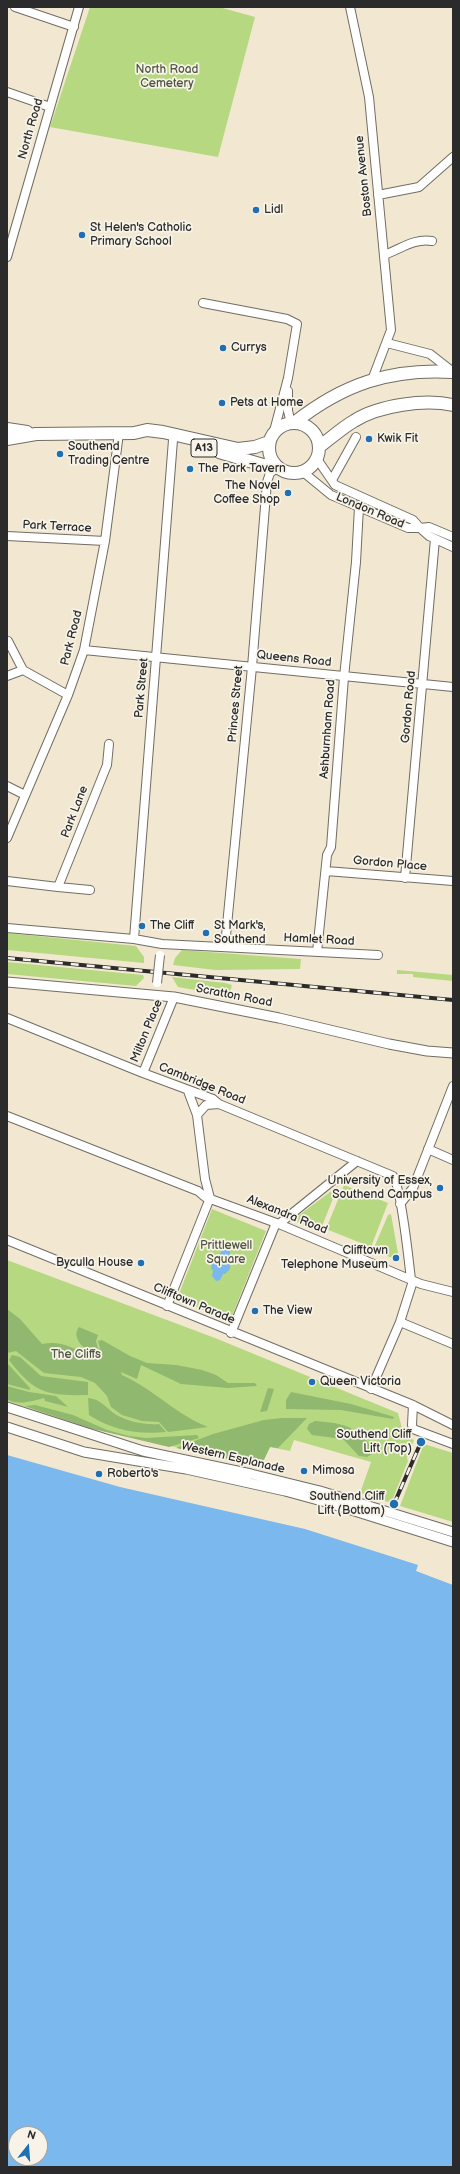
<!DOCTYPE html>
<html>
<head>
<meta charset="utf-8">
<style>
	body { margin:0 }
	#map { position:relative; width:460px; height:2174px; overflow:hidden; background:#f2e8d1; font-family:"Balsamiq Sans",sans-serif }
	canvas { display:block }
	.frame { position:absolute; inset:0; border:8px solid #2b2b2b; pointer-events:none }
	.north { position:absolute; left:8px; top:2126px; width:40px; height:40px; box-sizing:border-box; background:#f7f3e8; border:1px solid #a5a39c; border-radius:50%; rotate:17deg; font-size:11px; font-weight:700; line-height:16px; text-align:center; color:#2b2b2b }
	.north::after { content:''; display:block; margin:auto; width:14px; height:18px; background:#1f6fb2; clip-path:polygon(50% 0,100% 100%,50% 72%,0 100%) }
</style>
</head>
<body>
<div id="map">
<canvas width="460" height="2174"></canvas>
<div class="frame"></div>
<div class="north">N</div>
</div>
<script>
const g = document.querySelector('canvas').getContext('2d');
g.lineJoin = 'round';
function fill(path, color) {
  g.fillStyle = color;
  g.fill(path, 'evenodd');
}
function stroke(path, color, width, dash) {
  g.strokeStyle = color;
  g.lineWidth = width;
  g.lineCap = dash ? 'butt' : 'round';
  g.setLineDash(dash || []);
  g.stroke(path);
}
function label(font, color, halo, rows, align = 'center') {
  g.font = font + ' "Balsamiq Sans",sans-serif';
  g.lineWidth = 3.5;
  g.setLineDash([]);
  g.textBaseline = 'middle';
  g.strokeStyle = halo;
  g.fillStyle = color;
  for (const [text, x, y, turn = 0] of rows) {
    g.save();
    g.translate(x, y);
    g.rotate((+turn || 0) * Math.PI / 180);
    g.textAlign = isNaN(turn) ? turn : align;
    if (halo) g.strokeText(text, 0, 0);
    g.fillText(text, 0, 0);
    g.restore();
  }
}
const green = new Path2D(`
	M90 7H219L255 17 218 157 50 127Z
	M7 933 136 946 144 957V963L7 950Z
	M182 950 301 959 300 969 215 970 173 965 175 958Z
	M7 962 143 975 144 978 136 986 7 974Z
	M397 970 453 975V981L413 977V974H397Z
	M172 977 225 983 232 985 229 996 178 987Z
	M344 1185 388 1203 371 1247 326 1229Z
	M338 1186 320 1231 297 1222 298 1216Z
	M212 1209 266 1231 230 1321 177 1299Z
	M391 1214 399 1259 397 1260 373 1250 388 1215Z
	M7 1260 215 1338 398 1413 404 1436 414 1440 407 1458 408 1461 391 1503 360 1493 371 1462 294 1440 290 1451 270 1447 261 1466 89 1428 7 1401Z
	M424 1444 453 1453V1522L400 1506Z`);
const forest = new Path2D(`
	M7 1309 20 1319 42 1344C60 1340 73 1348 89 1355L90 1352C81 1347 72 1336 79 1327L98 1335 96 1341 98 1349 100 1348 98 1341 102 1340 130 1356 147 1363 176 1365 202 1370 216 1375 228 1383H255L257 1386 228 1388 181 1384 141 1365 137 1379 121 1372 122 1375C153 1389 177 1415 208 1427L168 1432 159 1422 142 1421 122 1415 111 1407 107 1396 95 1383 81 1377 44 1373 16 1351 7 1353Z
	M12 1355 20 1357 41 1376 88 1382V1395C47 1396 34 1393 9 1360Z
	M7 1363 30 1388V1390L7 1384Z
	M7 1386 29 1392 56 1396 68 1407 45 1401 44 1398C33 1401 17 1406 7 1399Z
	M268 1388 274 1389 267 1411 260 1412Z
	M291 1392 351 1404 394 1417 393 1419 341 1410 286 1409V1400Z
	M88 1398C101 1399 106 1408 115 1414 128 1422 144 1425 159 1424L166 1432C138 1435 112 1430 89 1415Z
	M35 1405 73 1415 107 1430 129 1436 146 1438 197 1435 199 1438 169 1447 89 1428 25 1406Z
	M282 1418H307L278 1448 270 1447 261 1466 176 1448 213 1434 264 1420Z
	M315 1421C335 1423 349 1423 364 1438 369 1443 372 1447 372 1454L367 1457 359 1456 343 1439 312 1435 307 1429 309 1424Z`);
const water = new Path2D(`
	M223 1249H227L230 1251V1269L225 1274H223L220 1280 216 1281 212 1276 213 1270 211 1269 212 1261 217 1255H219Z
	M7 1455 120 1487 305 1529 418 1565 416 1571 453 1585V2167H7ZM16 2134H40V2158H16Z`);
const minor = new Path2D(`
	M15 7 74 27
	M350 7 369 97 391 330 372 380
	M7 92 50 107
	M378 195 419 187 453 157
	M384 255C401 249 414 238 432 241
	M7 257 79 7
	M203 303 287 319 297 324 288 378 273 435
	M387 343 430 354 453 372
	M288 391V411L291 423
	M317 459 335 485 413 520 420 528 429 527 453 537
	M303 472 331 495 408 528H420L429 536 453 547
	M332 480 356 437
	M7 536 105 541
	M8 641 23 670 68 695
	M84 650 453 687
	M7 676 23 670
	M7 786 25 795
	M7 838 68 695 84 650 105 541 119 433
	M326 871 453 881
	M405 878 435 539
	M7 881 58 887 107 765 109 744
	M58 887 90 890
	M7 928 134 939 162 944 378 955
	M134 939 173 440
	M225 946 252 667 267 482 270 473 277 468
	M317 952 327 855 331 847 344 677 356 562 359 507
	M7 1018 143 1073 213 1099 219 1104 393 1176C401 1187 409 1262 411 1280
	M143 1073 174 997
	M197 1115 206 1105 219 1104
	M7 1116 198 1191 205 1197 279 1224 421 1284 453 1292
	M428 1149 453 1160
	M400 1204 413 1188 453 1086
	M279 1224 357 1161
	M7 1240 413 1405 453 1425
	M167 1306 210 1198 205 1179 197 1115 188 1091
	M400 1322 453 1344
	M231 1333 276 1223
	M371 1389 400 1322 413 1281
	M413 1405 412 1425 413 1429 453 1444`);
const tertiary = new Path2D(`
	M7 982 174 997 279 1018 389 1044 427 1051 453 1053
	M7 1407 143 1451 251 1474 320 1491 453 1532
	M7 1427 84 1452 186 1469 285 1491 329 1503 453 1542`);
const primary = new Path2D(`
	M269 448a25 25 0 1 1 50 0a25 25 0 1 1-50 0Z
	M294 423C343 384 391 368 453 372
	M7 429 27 432
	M7 439 36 434 134 433 147 430 163 432 238 449 255 447 269 442
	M319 447C331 438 342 428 354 421 379 405 425 399 453 405
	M219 452 263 465H274`);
const rail = new Path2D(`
	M7 958 453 1000
	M394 1504 421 1442`);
const minorBridge = new Path2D(`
	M157 983 160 955`);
const markers = [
	[256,210,4,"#1f6fb2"],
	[82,235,4,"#1f6fb2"],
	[223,348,4,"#1f6fb2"],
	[222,403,4,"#1f6fb2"],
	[369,439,4,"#1f6fb2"],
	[60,454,4,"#1f6fb2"],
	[190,469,4,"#1f6fb2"],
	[288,493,4,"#1f6fb2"],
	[142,926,4,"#1f6fb2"],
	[206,933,4,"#1f6fb2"],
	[440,1188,4,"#1f6fb2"],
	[396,1258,4,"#1f6fb2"],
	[141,1263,4,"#1f6fb2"],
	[255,1311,4,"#1f6fb2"],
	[312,1382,4,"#1f6fb2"],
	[421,1442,5,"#1f6fb2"],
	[304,1471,4,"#1f6fb2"],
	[99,1474,4,"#1f6fb2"],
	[394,1504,5,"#1f6fb2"]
];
const shields = [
	[204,448,26]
];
const shieldNames = [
	["A13",204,448]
];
const parkNames = [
	["North Road",167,70],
	["Cemetery",167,84],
	["Prittlewell",226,1246],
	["Square",226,1260],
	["The Cliffs",76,1355]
];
const streetNames = [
	["North Road",31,129,-74],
	["Boston Avenue",364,176,-96],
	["London Road",370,511,23],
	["Park Terrace",57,527,3],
	["Park Road",72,638,-76],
	["Queens Road",294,659,6],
	["Park Street",142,688,-85],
	["Princes Street",236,704,-85],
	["Gordon Road",409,707,-85],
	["Ashburnham Road",328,729,-86],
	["Park Lane",75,812,-69],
	["Gordon Place",390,864,5],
	["Hamlet Road",319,940,3],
	["Scratton Road",234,996,11],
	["Milton Place",147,1031,-68],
	["Cambridge Road",202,1084,22],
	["Alexandra Road",287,1215,22],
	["Clifftown Parade",194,1304,23],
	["Western Esplanade",233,1458,13]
];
const poiNames = [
	["Lidl",264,210],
	["St Helen's Catholic",90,228],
	["Primary School",90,242],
	["Currys",231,348],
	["Pets at Home",230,403],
	["Kwik Fit",377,439],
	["Southend",68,447],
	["Trading Centre",68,461],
	["The Park Tavern",198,469],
	["The Novel",280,486,"right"],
	["Coffee Shop",280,500,"right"],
	["The Cliff",150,926],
	["St Mark's,",214,926],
	["Southend",214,940],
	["University of Essex,",432,1181,"right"],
	["Southend Campus",432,1195,"right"],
	["Clifftown",388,1251,"right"],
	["Telephone Museum",388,1265,"right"],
	["Byculla House",133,1263,"right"],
	["The View",263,1311],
	["Queen Victoria",320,1382],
	["Southend Cliff",412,1435,"right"],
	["Lift (Top)",412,1449,"right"],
	["Mimosa",312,1471],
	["Roberto's",107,1474],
	["Southend Cliff",385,1497,"right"],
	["Lift (Bottom)",385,1511,"right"]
];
fill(green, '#b6d880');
fill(forest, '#90b86e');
fill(water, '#7ab8ed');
stroke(minor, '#716d65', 10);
stroke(tertiary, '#716d65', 11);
stroke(primary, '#716d65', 14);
stroke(minor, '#fff', 8);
stroke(tertiary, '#fff', 9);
stroke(primary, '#fff', 12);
stroke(rail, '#2b2b2b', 4);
stroke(rail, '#f7f3e8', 2.5, [8]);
stroke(minorBridge, '#716d65', 10, []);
stroke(minorBridge, '#fff', 8);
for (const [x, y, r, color] of markers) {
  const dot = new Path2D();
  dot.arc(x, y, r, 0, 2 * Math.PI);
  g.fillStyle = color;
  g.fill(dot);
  stroke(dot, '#f7f3e8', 1.5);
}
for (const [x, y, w] of shields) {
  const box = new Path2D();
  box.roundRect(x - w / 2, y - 9, w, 18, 3);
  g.fillStyle = '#f7f3e8';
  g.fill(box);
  stroke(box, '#2b2b2b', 1);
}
label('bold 11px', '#2b2b2b', null, shieldNames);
label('12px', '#4e5640', '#f7f3e8', parkNames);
label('12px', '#2b2b2b', '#f7f3e8', streetNames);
label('12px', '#2b2b2b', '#f7f3e8', poiNames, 'left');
</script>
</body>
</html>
